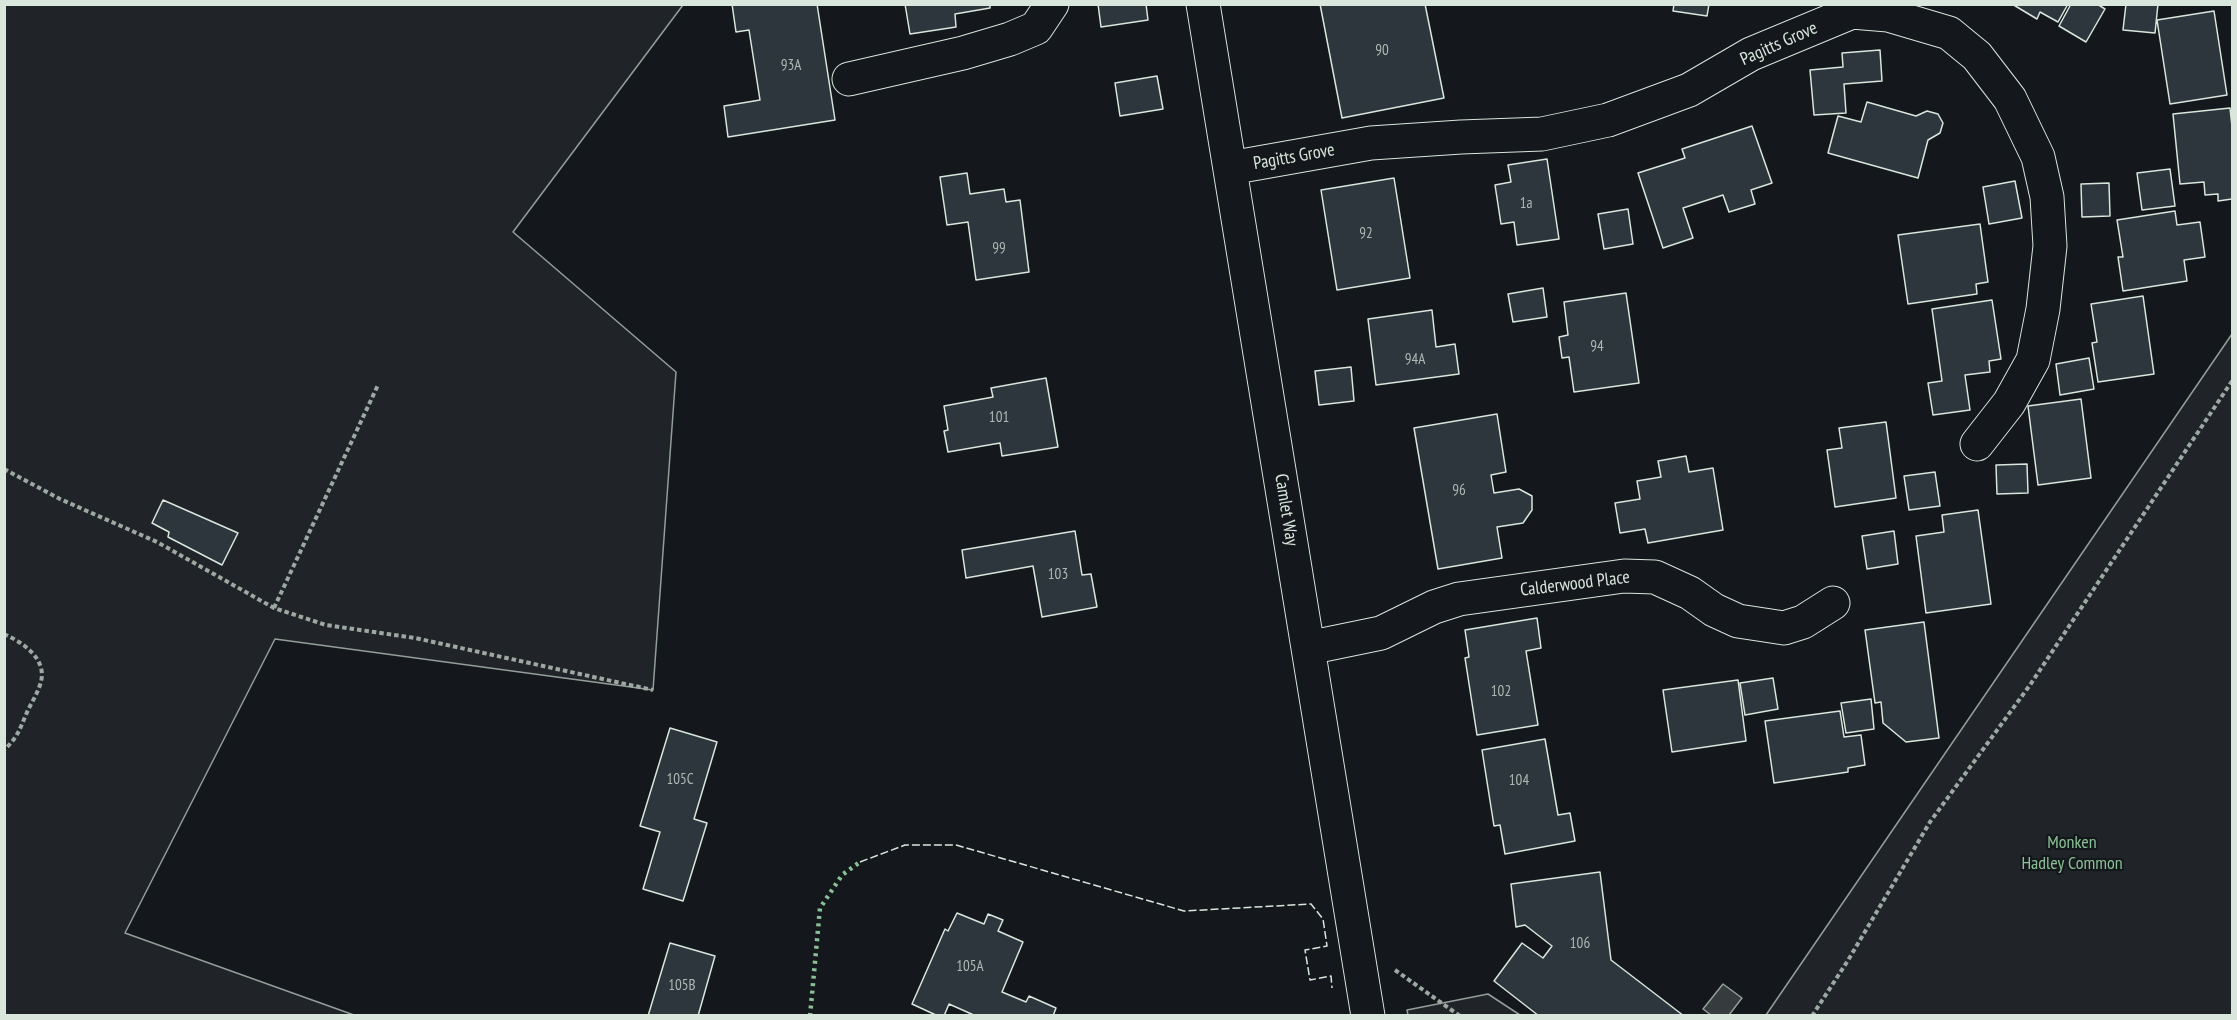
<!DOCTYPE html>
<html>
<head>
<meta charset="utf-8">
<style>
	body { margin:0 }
	#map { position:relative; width:2237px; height:1020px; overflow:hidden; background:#14181c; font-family:"PT Sans Narrow",sans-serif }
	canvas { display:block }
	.frame { position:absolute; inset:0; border:6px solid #d8e6dc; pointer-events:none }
</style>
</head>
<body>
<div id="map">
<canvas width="2237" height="1020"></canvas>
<div class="frame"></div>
</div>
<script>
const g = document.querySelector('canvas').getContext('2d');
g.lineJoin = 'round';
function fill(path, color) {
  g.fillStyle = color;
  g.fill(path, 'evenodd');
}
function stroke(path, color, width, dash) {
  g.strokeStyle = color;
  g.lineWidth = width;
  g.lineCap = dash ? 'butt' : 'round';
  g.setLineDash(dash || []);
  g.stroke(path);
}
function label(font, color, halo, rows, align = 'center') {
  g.font = font + ' "PT Sans Narrow",sans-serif';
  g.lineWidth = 4.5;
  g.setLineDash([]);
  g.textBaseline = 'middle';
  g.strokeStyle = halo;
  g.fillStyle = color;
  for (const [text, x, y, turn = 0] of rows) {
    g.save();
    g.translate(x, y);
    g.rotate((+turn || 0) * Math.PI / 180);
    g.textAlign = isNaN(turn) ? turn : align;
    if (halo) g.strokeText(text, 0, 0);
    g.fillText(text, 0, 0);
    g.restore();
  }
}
const green = new Path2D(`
	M5 5H683L513 232 676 372 653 690 275 639 125 933 354 1015 5 1016Z
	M2232 334V1015H1766Z
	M1488 994 1520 1015H1408L1407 1010Z`);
const water = new Path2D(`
	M1723 984 1742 998 1729 1015H1711L1703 1009Z`);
const building = new Path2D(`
	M732 4H817L835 120 728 137 724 106 760 100 749 30 736 32Z
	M905 4H990V8L955 14 956 27 910 34Z
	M1098 4H1146L1148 20 1101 27Z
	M1320 4H1425L1444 98 1342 118Z
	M1674 4H1709L1707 16 1673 11Z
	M2012 4H2068L2058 22 2040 12 2037 19Z
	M2071 4H2097L2105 9 2086 42 2059 26Z
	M2126 4H2158L2155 33 2123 30Z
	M2214 11 2227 95 2170 104 2157 20Z
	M1880 50 1882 81 1844 84 1846 113 1814 115 1810 70 1843 67 1842 53Z
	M1157 76 1163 109 1120 116 1115 83Z
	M1867 102 1916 116 1927 111 1938 114 1943 123 1940 133 1928 140 1918 178 1828 153 1838 116 1861 122Z
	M2230 108 2232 127V199L2218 201V194L2205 195 2204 182 2180 184 2173 114Z
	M1752 126 1772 183 1751 190 1755 204 1729 212 1723 195 1683 208 1693 238 1663 248 1638 173 1685 158 1682 149Z
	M1547 159 1559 239 1517 245 1514 222 1501 224 1495 185 1511 182 1508 165Z
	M2170 169 2175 206 2142 210 2137 173Z
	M967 173 970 194 1004 189 1006 202 1020 200 1029 272 976 280 968 222 947 225 940 177Z
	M1394 178 1410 278 1337 290 1321 190Z
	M2015 181 2022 218 1989 224 1983 187Z
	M2109 183 2110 216 2082 217 2081 184Z
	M1628 209 1633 244 1604 249 1598 214Z
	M2175 211 2177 225 2200 222 2205 257 2184 260 2187 281 2123 291 2118 257H2123L2117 220Z
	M1980 224 1988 282 1976 284 1977 294 1908 304 1898 235Z
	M1543 288 1547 317 1513 322 1508 294Z
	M1626 293 1639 383 1574 392 1569 357 1562 358 1559 337 1568 335 1564 302Z
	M2143 296 2154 374 2098 382 2092 343 2097 342 2091 304Z
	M1992 300 2001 359 1989 361 1990 372 1965 375 1970 410 1933 415 1928 383 1942 381 1932 309Z
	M1432 310 1436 347 1455 344 1459 374 1376 385 1368 319Z
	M2089 358 2094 389 2060 395 2056 364Z
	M1351 367 1354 401 1319 405 1315 371Z
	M1046 378 1058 447 1002 456 1000 443 948 452 944 431 948 430 944 406 993 397 991 388Z
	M2081 399 2091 478 2038 485 2028 406Z
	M1497 414 1506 472 1491 475 1494 493 1519 489 1532 496V510L1523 523 1497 527 1502 558 1438 569 1414 428Z
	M1886 422 1896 498 1835 507 1827 450 1842 448 1839 428Z
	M1686 456 1689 472 1713 468 1723 530 1648 543 1645 529 1620 533 1615 503 1640 499 1637 481 1661 477 1658 461Z
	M2027 464 2028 493 1997 494 1996 465Z
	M1935 472 1940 506 1909 510 1904 476Z
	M163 500 238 533 222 565 168 537 169 532 152 523Z
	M1978 510 1991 604 1926 613 1916 536 1944 532 1942 515Z
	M1075 531 1082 575 1091 574 1097 607 1042 617 1033 566 966 578 962 550Z
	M1894 531 1898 564 1867 569 1862 536Z
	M1537 618 1541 648 1526 651 1538 725 1477 735 1465 658 1469 657 1465 630Z
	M1924 622 1939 738 1906 742 1883 723 1881 702 1875 703 1865 630Z
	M1773 678 1778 709 1745 715 1740 683Z
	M1738 680 1746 741 1672 752 1663 690Z
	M1871 699 1874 729 1846 733 1841 703Z
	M1840 711 1844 737 1861 735 1865 765 1848 768V772L1774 783 1765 721Z
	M670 728 717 742 694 819 707 823 683 901 643 889 660 832 640 826Z
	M1545 739 1558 815 1570 813 1575 841 1505 854 1500 825 1494 826 1482 750Z
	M1600 872 1611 960 1684 1016H1539L1494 981 1522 943 1543 958 1552 946 1525 925 1516 927 1511 884Z
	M957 913 984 924 988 914 1003 920 998 931 1023 942 1002 992 1026 1002 1029 996 1056 1008 1053 1016H976L949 1004 944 1016H938L912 1004 945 929 948 931Z
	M670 943 715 956 698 1016H648Z`);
const path = new Path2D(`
	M4 469 60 499 157 542 274 608 326 625 415 638 653 690
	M274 608 378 385
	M4 634C24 643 49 660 40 685 37 694 32 702 28 710 20 728 19 736 4 750
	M1395 970 1460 1016
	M1812 1016 1847 962 1930 822 2030 685 2232 381`);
const minor = new Path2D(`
	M1203 4 1368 1016
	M849 79 963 53 1010 39 1036 28 1052 4
	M1230 168 1371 143 1461 137 1542 134 1608 120 1689 90 1751 54 1852 12 1888 15 1949 33 1977 56 2010 99 2038 157 2047 197 2050 246 2043 309 2033 360 2009 403 1977 444
	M1308 648 1381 633 1434 607 1459 599 1624 576 1655 577 1690 593 1714 610 1738 621 1784 628 1803 622 1833 603`);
const hedge = new Path2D(`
	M810 1016 820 908 842 875 860 862`);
const fence = new Path2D(`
	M860 862 905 845H956L1184 911 1311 904 1323 919 1327 946 1305 950 1310 980 1331 976 1332 988`);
const numberNames = [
	["90",1382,51],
	["93A",791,66],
	["1a",1526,204],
	["92",1366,234],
	["99",999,249],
	["94",1597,347],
	["94A",1415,360],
	["101",999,418],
	["96",1459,491],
	["103",1058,575],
	["102",1501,692],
	["105C",680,780],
	["104",1519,781],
	["106",1580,944],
	["105A",970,967],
	["105B",682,986]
];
const streetNames = [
	["Pagitts Grove",1779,44,-24],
	["Pagitts Grove",1294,157,-10],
	["Camlet Way",1286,510,81],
	["Calderwood Place",1575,584,-7]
];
const parkNames = [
	["Monken",2072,843],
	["Hadley Common",2072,864]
];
fill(green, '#202428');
stroke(green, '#939e99', 1.5);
fill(water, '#363b3e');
stroke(water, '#939e99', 1.5);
fill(building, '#2c363c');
stroke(building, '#d8e6dc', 1.5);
stroke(minor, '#d8e6dc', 35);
stroke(path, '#9da8a2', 4, [4.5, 3]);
stroke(minor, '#14181c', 33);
stroke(hedge, '#8ac095', 4.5, [3, 4.5]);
stroke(fence, '#d8e6dc', 1.5, [8, 3]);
label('15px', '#adbab4', null, numberNames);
label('18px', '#d8e6dc', '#14181c', streetNames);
label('18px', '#8ac095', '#14181c', parkNames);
</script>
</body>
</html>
